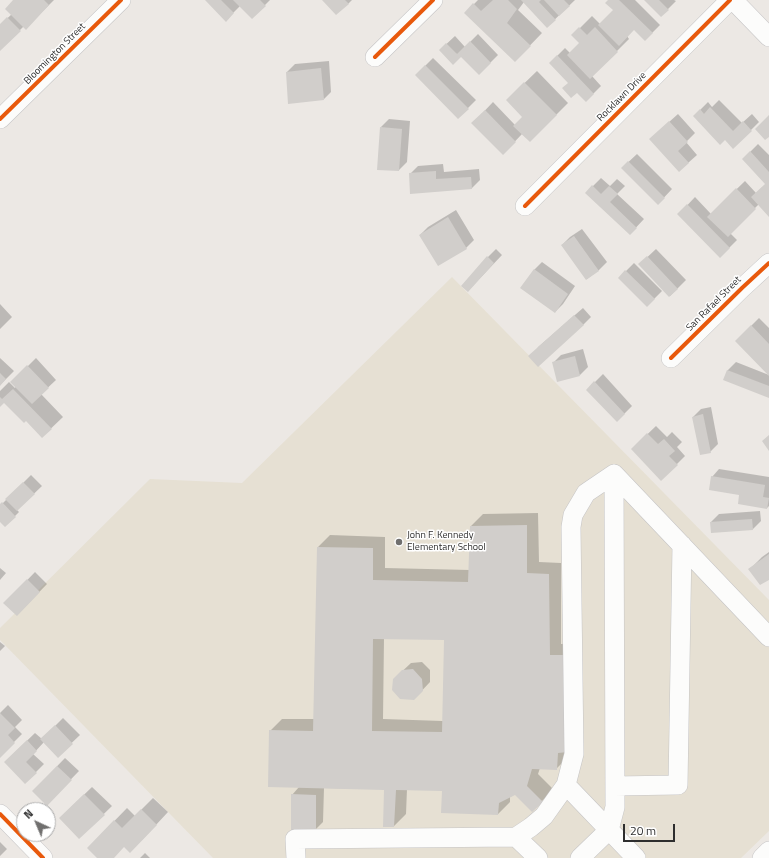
<!DOCTYPE html>
<html>
<head>
<meta charset="utf-8">
<style>
	body { margin:0 }
	#map { position:relative; width:769px; height:858px; overflow:hidden; background:#ece8e4; font-family:"Titillium Web",sans-serif }
	canvas { display:block }
	.north { position:absolute; left:16px; top:802px; width:40px; height:40px; box-sizing:border-box; background:#fff; border:1px solid #ababab; border-radius:50%; rotate:316deg; font-size:11px; font-weight:700; line-height:16px; text-align:center; color:#2e2e2e }
	.north::after { content:''; display:block; margin:auto; width:14px; height:18px; background:#706f6e; clip-path:polygon(50% 0,100% 100%,50% 72%,0 100%) }
	.scale { position:absolute; left:623px; top:824px; width:52px; height:18px; box-sizing:border-box; border:2px solid #2e2e2e; border-top:0; padding-left:5px; font-size:12px; line-height:14px; white-space:nowrap; color:#2e2e2e; -webkit-text-stroke:3px #fff; paint-order:stroke }
</style>
</head>
<body>
<div id="map">
<canvas width="769" height="858"></canvas>
<div class="north">N</div>
<div class="scale">20 m</div>
</div>
<script>
const g = document.querySelector('canvas').getContext('2d');
g.lineJoin = 'round';
function fill(path, color) {
  g.fillStyle = color;
  g.fill(path, 'evenodd');
}
function stroke(path, color, width, dash) {
  g.strokeStyle = color;
  g.lineWidth = width;
  g.lineCap = dash ? 'butt' : 'round';
  g.setLineDash(dash || []);
  g.stroke(path);
}
function label(font, color, halo, rows, align = 'center') {
  g.font = font + ' "Titillium Web",sans-serif';
  g.lineWidth = 3;
  g.setLineDash([]);
  g.textBaseline = 'middle';
  g.strokeStyle = halo;
  g.fillStyle = color;
  for (const [text, x, y, turn = 0] of rows) {
    g.save();
    g.translate(x, y);
    g.rotate((+turn || 0) * Math.PI / 180);
    g.textAlign = isNaN(turn) ? turn : align;
    if (halo) g.strokeText(text, 0, 0);
    g.fillText(text, 0, 0);
    g.restore();
  }
}
const education = new Path2D(`
	M452 277 769 600V831L741 858H213L0 640V628L150 479 242 483Z`);
const shadow = new Path2D(`
	M15 0H54L34 20 24 26 0 50V25L12 14Z
	M206 0H270L252 18 240 6 226 20Z
	M324 0H352L348 4Z
	M478 0H575L547 27 524 2 518 10 542 33 515 61 465 13Z
	M610 0H635L660 25 645 40 634 29 627 36 629 39 592 76 601 86 593 94 569 83 550 63 565 48 570 53 580 43 573 35 592 16 600 24 614 10Z
	M646 0H674L676 1 661 16Z
	M478 34 498 55 479 74 461 55 440 50 455 36 465 47Z
	M433 58 476 100 458 118 416 75Z
	M329 61 331 92 324 99 287 72 295 64Z
	M537 71 568 103 530 141 522 134 503 154 473 123 493 102 515 125 524 117 507 100Z
	M719 100 742 123 752 114 759 122 733 148 725 139 694 116 708 102 712 107Z
	M678 114 695 133 686 142 697 155 679 171 650 139Z
	M389 119 410 121 407 162 399 170 381 127Z
	M758 144 769 155V215L759 204 730 233 737 240 721 256 679 214 695 197 711 214 745 181 756 193 766 184 743 159Z
	M637 154 672 189 658 204 622 168Z
	M443 164 444 172 479 169 480 180 472 188 411 193 410 174 418 166Z
	M601 178 610 186 617 179 625 186 617 194 644 219 630 234 586 193Z
	M456 210 474 240 466 248 420 235 428 227Z
	M582 229 607 262 599 270 587 279 562 245 570 237Z
	M496 249 502 255 468 291 488 257Z
	M656 249 686 280 670 296 640 264Z
	M542 262 575 286 563 304 555 312 534 270Z
	M634 263 662 291 647 306 619 278Z
	M0 304 12 317 0 329Z
	M583 308 591 317 583 325 537 348Z
	M759 318 769 328V375L736 341Z
	M583 349 588 367 580 375 553 363 561 355Z
	M0 358 14 371 0 385Z
	M36 358 56 380 41 394 63 417 42 437 26 420 4 401 0 406V391L9 382 15 388 16 386 12 382Z
	M736 362 769 375V397L724 379 728 370Z
	M603 374 632 406 617 421 587 390Z
	M711 407 718 444 710 452 693 417 701 409Z
	M656 426 667 437 672 432 682 442 677 447 685 456 661 480 632 449Z
	M719 469 769 477V506L767 508 740 495 712 477Z
	M31 475 42 486 17 510 19 512 5 526 0 521V506Z
	M760 511 761 521 753 529 711 522 719 514Z
	M538 513 539 562 561 563V644L581 643 568 757 556 769 540 768 538 774 554 790 542 801 515 794 510 797V802L498 814 443 790 407 789 406 814 394 826 385 789 324 788 323 822 315 830 292 795 299 787 270 731 282 719H315L318 547 330 535 385 537V568L470 570 471 526 483 514ZM384 638 445 639 443 721 383 719Z
	M769 552V579L750 569 762 557Z
	M0 568 6 573 0 580Z
	M35 572 47 584 17 615 5 603Z
	M0 642 5 646 0 651Z
	M422 662 430 670V682L414 699 394 679 411 663Z
	M8 705 22 720 15 727 22 734 0 756V713Z
	M63 718 80 735 58 756 44 742 33 754 44 764 25 783 5 762 35 733 42 739Z
	M65 758 79 771 47 804 33 791Z
	M92 787 112 806 79 838 60 818Z
	M153 798 168 812 142 840 124 846 113 858H99L88 848 127 808 135 816Z
	M0 842 7 849 0 856Z
	M145 853 150 858H140Z`);
const building = new Path2D(`
	M13 0H44L49 5 26 30 5 9Z
	M205 0H221L234 13 226 22Z
	M233 0H260L266 6 252 19Z
	M322 0H345L349 4 336 15Z
	M493 0H508L517 9 507 23 531 46 515 62 464 13 473 3 481 11Z
	M521 0H541L539 2 556 20 547 28Z
	M544 0H564L570 6 559 16Z
	M608 0H619L653 33 645 41 634 30 619 46 598 25 613 10 605 3Z
	M644 0H659L669 10 661 17Z
	M7 17 21 31 0 51V24Z
	M579 27 587 35 595 27 618 52 590 79 567 55 579 43 571 35Z
	M470 41 491 63 479 75 461 57 453 65 439 50 446 43 457 54Z
	M557 55 594 94 586 102 577 93 571 98 562 88 568 83 549 63Z
	M425 65 469 109 458 119 415 75Z
	M321 68 324 100 288 104 286 72Z
	M524 82 557 115 530 142 513 126 522 117 506 100Z
	M710 107 733 131 743 121 752 131 733 149 725 140 720 145 693 116 700 109 704 114Z
	M485 110 516 142 503 155 471 123Z
	M769 115V137L765 140 755 129Z
	M669 121 688 142 678 151 689 163 679 172 649 139Z
	M380 127 402 129 399 171 377 170Z
	M750 151 769 172V217L751 197 765 184 742 159Z
	M628 161 665 198 658 205 621 168Z
	M436 171V179L471 177 472 189 410 194 409 173Z
	M592 185 601 194 609 186 618 194 610 202 637 228 630 235 585 193Z
	M736 188 756 209 728 237 707 217Z
	M687 204 730 248 720 258 677 214Z
	M448 217 467 249 438 266 419 235Z
	M574 236 599 271 586 280 561 245Z
	M487 256 494 263 468 292 461 286Z
	M647 256 678 289 669 297 638 264Z
	M534 269 568 294 555 313 520 288Z
	M625 270 655 299 647 307 618 278Z
	M574 315 584 325 538 367 528 356Z
	M751 325 769 344V376L735 341Z
	M575 356 580 376 557 382 552 362Z
	M27 365 49 388 32 404 10 382Z
	M727 370 769 386V398L723 380Z
	M0 373 6 379 0 386Z
	M594 381 625 414 617 422 586 390Z
	M13 389 52 429 42 438 26 421 24 423 4 403 0 407V397L2 399Z
	M703 414 711 453 700 455 692 417Z
	M647 433 658 444 664 439 675 451 669 456 678 465 661 481 631 449Z
	M769 435V451L762 441Z
	M711 476 765 485 763 497 769 498 767 509 738 504 739 495 709 490Z
	M23 482 35 494 17 511 5 499Z
	M2 502 16 517 5 527 0 522V504Z
	M752 519 753 530 711 533 710 522Z
	M527 525V573L549 574 550 655H569L568 752 558 753 557 770 532 769 527 786 543 802 532 812 515 795 499 803 498 815 441 813 442 791 396 790 394 827H383L384 790 268 787 269 730 313 731 317 547 373 548V580L468 582 470 526ZM373 639 444 640 442 732 372 731Z
	M769 554V580L760 585 748 569Z
	M27 579 40 592 17 616 3 603Z
	M413 669 422 679 423 691 414 700 400 699 392 690 393 679 402 670Z
	M0 713 15 728 8 735 15 743 0 758Z
	M55 725 73 744 58 758 40 739Z
	M27 740 37 751 26 762 37 773 25 784 4 762Z
	M57 766 72 780 47 806 32 791Z
	M84 794 105 815 79 839 59 818Z
	M291 794 316 795V831H291Z
	M141 809 157 825 130 853 124 847 114 858H97L87 848 114 820 122 828Z`);
const minor = new Path2D(`
	M733 0 769 37
	M375 57 433 0
	M0 119 121 0
	M525 206 730 0
	M671 358 742 288 769 263
	M566 785 574 754 571 527 573 515 586 493 614 474
	M615 786 678 785 682 545
	M0 814 43 858
	M296 858 295 839 516 837
	M538 858 516 837 531 827 544 816 566 785 636 858
	M580 858 609 830 615 807 614 474 769 637
	M762 858 769 851`);
const cycleway = new Path2D(`
	M375 57 433 0
	M0 119 121 0
	M525 206 730 0
	M671 358 742 288 769 263
	M0 814 43 858`);
const markers = [
	[399,542,4,"#706f6e"]
];
const streetNames = [
	["Bloomington Street",55,54,-45],
	["Rocklawn Drive",622,97,-45],
	["San Rafael Street",714,304,-45]
];
const poiNames = [
	["John F. Kennedy",407,536],
	["Elementary School",407,548]
];
fill(education, '#e6e0d3');
fill(shadow, '#0003');
fill(building, '#d1cecb');
stroke(minor, '#c5c4c5', 20);
stroke(minor, '#fcfcfb', 19);
stroke(cycleway, '#e8590c', 4);
for (const [x, y, r, color] of markers) {
  const dot = new Path2D();
  dot.arc(x, y, r, 0, 2 * Math.PI);
  g.fillStyle = color;
  g.fill(dot);
  stroke(dot, '#fff', 1.5);
}
label('10px', '#2e2e2e', '#fff', streetNames);
label('10px', '#2e2e2e', '#fff', poiNames, 'left');
</script>
</body>
</html>
